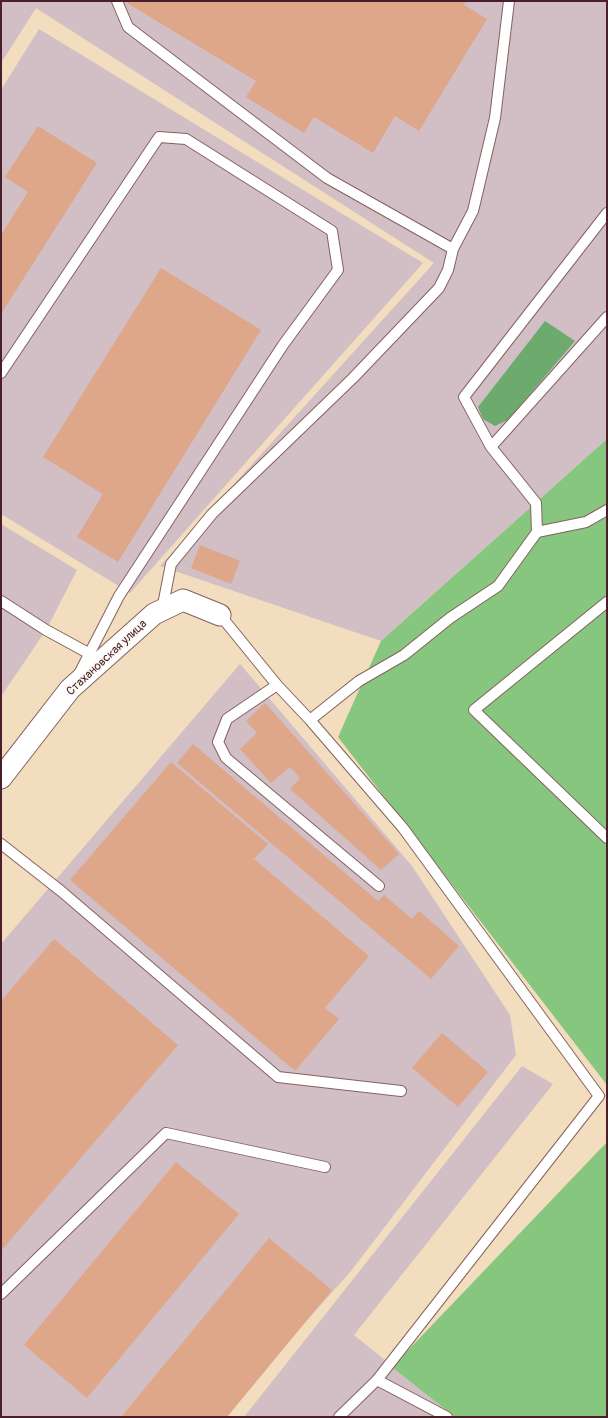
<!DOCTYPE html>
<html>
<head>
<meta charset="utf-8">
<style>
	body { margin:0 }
	#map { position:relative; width:608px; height:1418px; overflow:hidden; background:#f2ddbe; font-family:Pangolin,sans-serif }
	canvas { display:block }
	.frame { position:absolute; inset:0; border:2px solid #4a1f2b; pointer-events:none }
</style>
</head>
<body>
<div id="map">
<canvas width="608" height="1418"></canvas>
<div class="frame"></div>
</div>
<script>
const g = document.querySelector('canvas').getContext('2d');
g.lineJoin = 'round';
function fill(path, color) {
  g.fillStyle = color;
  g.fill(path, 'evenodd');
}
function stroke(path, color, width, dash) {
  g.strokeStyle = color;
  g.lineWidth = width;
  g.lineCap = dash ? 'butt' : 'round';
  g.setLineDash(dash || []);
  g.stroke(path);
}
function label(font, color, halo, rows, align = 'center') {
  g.font = font + ' Pangolin,sans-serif';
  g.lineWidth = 4;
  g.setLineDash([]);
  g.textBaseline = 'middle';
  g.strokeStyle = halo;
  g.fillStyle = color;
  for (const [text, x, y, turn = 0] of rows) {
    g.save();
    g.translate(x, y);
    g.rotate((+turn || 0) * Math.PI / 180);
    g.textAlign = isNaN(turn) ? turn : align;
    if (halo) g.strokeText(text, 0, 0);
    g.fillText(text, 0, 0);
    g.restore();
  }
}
const industrial = new Path2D(`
	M1 1H607V439L381 641 160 566 434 263 36 8 1 63Z
	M39 29 423 263 130 593 1 514V90Z
	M1 524 77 570 46 630 2 695Z
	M240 664 412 866 510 1015 516 1055 351 1271 221 1417H1V944Z
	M522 1066 553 1084 354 1335 455 1417H244Z`);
const green = new Path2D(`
	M607 439V1085L338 737 381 641Z
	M607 1142V1417H455L392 1367Z`);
const forest = new Path2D(`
	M545 321 575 341 508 420 495 426 483 419 478 407Z`);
const building = new Path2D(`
	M129 1H466L464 5 487 19 419 131 395 116 373 153 314 117 304 133 246 97 256 81 127 3Z
	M38 126 97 163 1 314V235L28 192 5 177Z
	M161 268 261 330 118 562 77 537 103 494 43 457Z
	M200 545 240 561 231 584 191 568Z
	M265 703 399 854 381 870 290 789 300 778 290 767 271 783 240 749 257 733 246 721Z
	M193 744 378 901 384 895 412 919 419 911 459 946 431 979 177 763Z
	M171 762 268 844 254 859 369 956 325 1008 339 1019 295 1071 70 880Z
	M54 939 178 1045 1 1251V1001Z
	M442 1033 488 1072 458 1107 412 1068Z
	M176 1162 239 1214 87 1398 24 1345Z
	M269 1238 332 1290 227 1417H121Z`);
const lane = new Path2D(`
	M117 1 128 27 327 178 453 249 448 270 439 288 353 378 212 514 171 564 162 610
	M453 249 473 211 495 118 509 1
	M1 373 159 137 186 139 332 231 338 270 283 345 119 596 80 672
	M491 447 607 317
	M537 532 536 503 491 447 464 397 607 213
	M1 601 46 630 90 654
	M607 602 474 710 607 838
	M220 615 277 685 310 720 403 828 599 1096 377 1380 339 1417
	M277 685 227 719 218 742 226 758 379 886
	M310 720 359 681 404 655 450 618 498 586 537 532 586 522 607 510
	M1 844 61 891 278 1077 401 1091
	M1 1294 166 1133 325 1167
	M377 1380 447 1417`);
const street = new Path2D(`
	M1 778 70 689 154 614 183 600 220 615`);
const streetNames = [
	["Стахановская улица",107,658,-43]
];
fill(industrial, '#d2bec5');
fill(green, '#86c67e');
fill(forest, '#6cab6d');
fill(building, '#dea789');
stroke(lane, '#85625e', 12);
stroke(street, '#85625e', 23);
stroke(lane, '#fff', 10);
stroke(street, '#fff', 21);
label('12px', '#4a1f2b', '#fdfcf7', streetNames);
</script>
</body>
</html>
